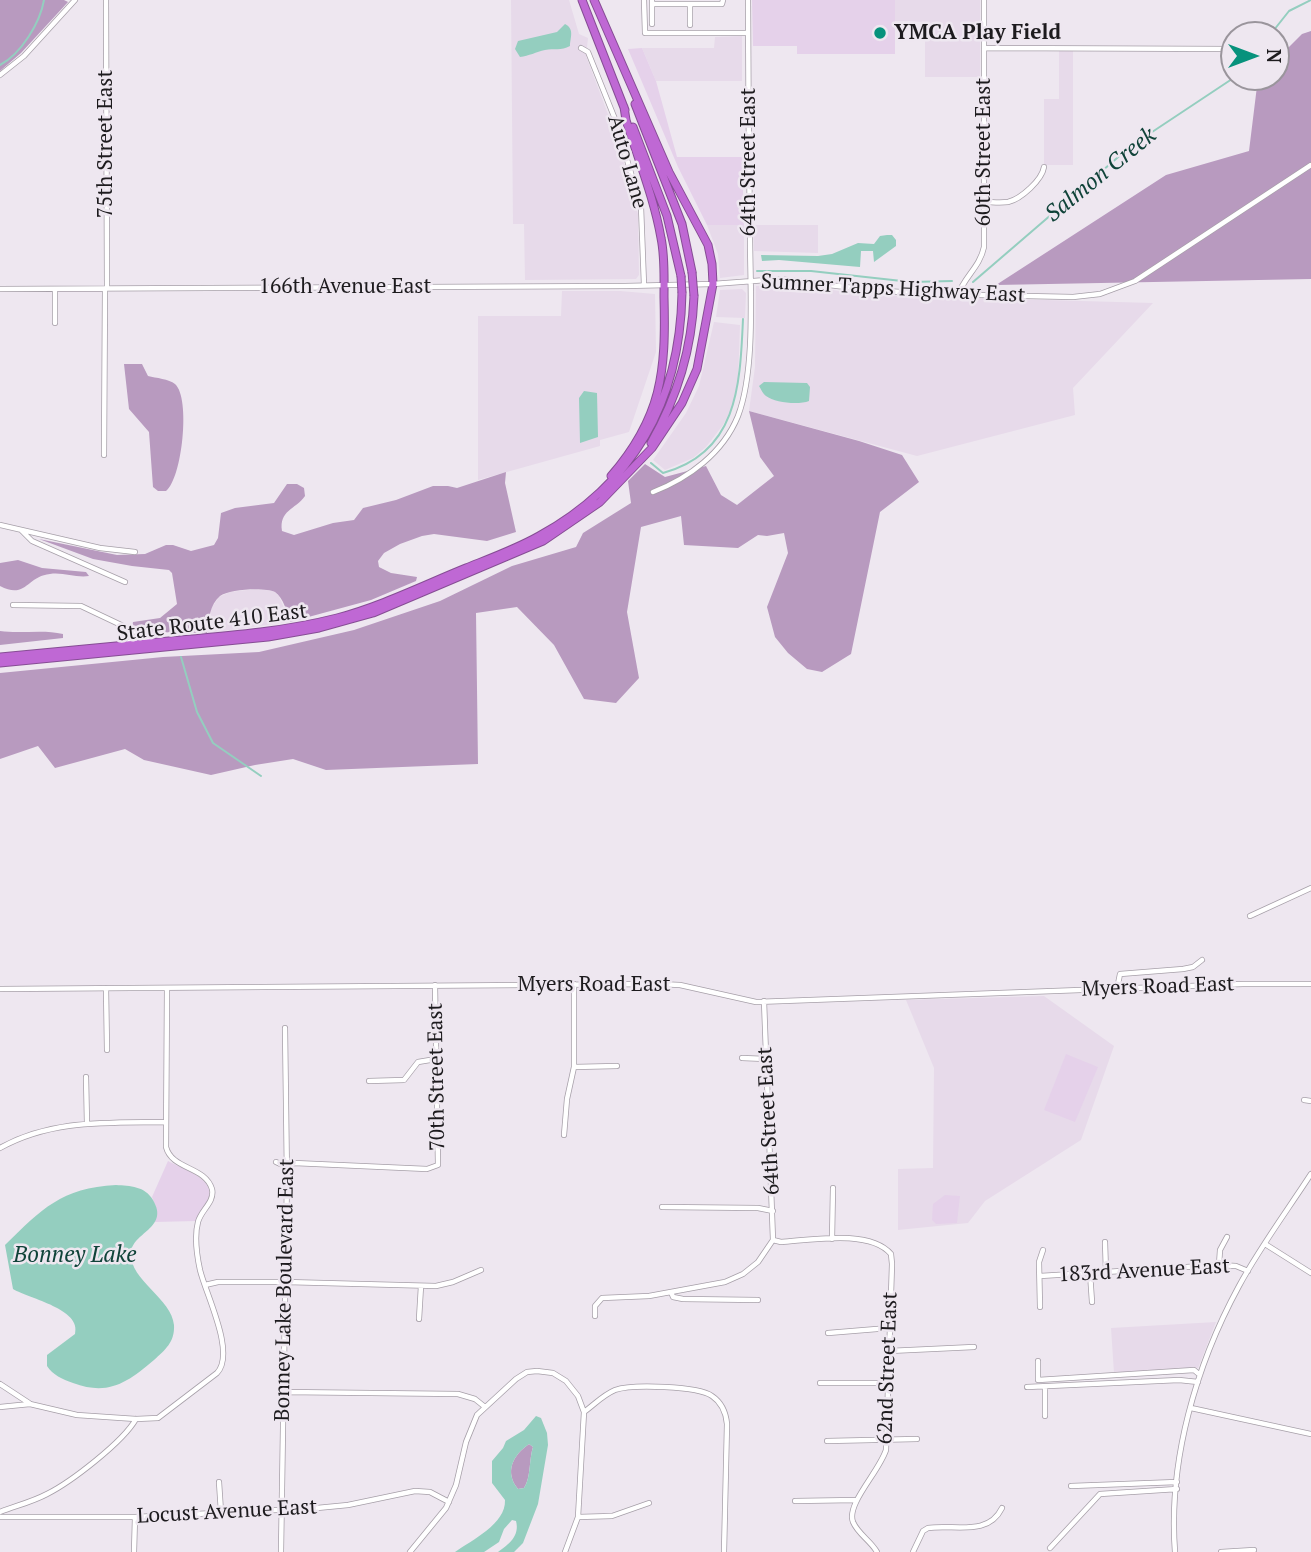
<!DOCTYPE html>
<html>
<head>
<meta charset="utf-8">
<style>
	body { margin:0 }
	#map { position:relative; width:1311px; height:1552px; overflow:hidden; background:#eee7f0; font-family:"PT Serif",serif }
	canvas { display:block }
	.north { position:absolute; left:1220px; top:21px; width:70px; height:70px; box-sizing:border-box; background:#eee7f0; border:2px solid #9a959c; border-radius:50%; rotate:90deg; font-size:19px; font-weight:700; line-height:28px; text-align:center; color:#1d1b1e }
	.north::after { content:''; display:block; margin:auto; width:24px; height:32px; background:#07927c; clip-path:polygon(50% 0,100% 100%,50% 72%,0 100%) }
</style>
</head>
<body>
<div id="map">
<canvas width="1311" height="1552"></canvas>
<div class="north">N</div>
</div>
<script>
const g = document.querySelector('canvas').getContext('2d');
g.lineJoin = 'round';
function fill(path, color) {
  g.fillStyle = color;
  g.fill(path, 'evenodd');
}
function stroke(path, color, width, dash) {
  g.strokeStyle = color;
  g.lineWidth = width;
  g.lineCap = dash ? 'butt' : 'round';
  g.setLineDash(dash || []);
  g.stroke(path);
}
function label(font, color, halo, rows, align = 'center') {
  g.font = font + ' "PT Serif",serif';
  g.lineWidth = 5;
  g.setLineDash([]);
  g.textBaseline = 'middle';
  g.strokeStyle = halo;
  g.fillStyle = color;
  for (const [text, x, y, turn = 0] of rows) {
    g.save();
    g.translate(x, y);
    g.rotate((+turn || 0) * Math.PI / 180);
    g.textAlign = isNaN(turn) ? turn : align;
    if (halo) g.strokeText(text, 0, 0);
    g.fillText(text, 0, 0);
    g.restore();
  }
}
const built = new Path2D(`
	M511 0H569L579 34 588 38 586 56 617 138 638 214 639 275 636 279 525 280 524 224H513Z
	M895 0H980V77H925V22L895 21Z
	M742 36V81H656L642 48H714L715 37Z
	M1059 47H1073V165H1044V99H1059Z
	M707 225H744V275L720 278 718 254Z
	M753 225H818V253L754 251Z
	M792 284 867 295 1153 303 1073 388 1075 415 917 456 749 411 755 367 756 286Z
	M742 289 746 293 745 318 716 317 720 290Z
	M562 291H620L655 294 656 352 629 432 600 440V446L478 480V316H561Z
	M714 322 740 325 738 382 733 406 723 425 706 447 693 458 665 470 653 460 686 413 699 386Z
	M256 589 274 591 279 596 290 622 207 633 210 610 219 597 230 592Z
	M1044 996 1114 1046 1081 1140 985 1201 968 1223 898 1230V1169L933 1168 934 1068 906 1000Z
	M1216 1322 1198 1368 1114 1373 1111 1328Z`);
const green = new Path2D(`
	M752 0H895V54H797V46H753Z
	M642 48 656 81 677 157H742L744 225H707L678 167 628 49Z
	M1066 1054 1098 1067 1075 1122 1044 1110Z
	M168 1161C182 1169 218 1179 208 1201 204 1208 199 1213 196 1221L155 1222 156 1207 152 1197Z
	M945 1195 960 1196 957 1223 936 1224 932 1220 933 1204Z`);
const forest = new Path2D(`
	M0 0H64L68 2 21 53 0 71Z
	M1311 31V279L996 285 1166 175 1249 151 1258 78 1276 77V60L1302 34Z
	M124 364H142L148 376C156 378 169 379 175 384 191 398 182 479 166 491H158L153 487 149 432 129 409Z
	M749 411 859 441 902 455 919 482 880 512 851 654 822 672 807 669 788 653 775 637 767 607 788 553 784 533 767 536 758 535 738 548 684 545 681 516 641 527 627 612 639 678 616 703 584 699 554 645 517 607 476 613 478 764 326 770 293 759 255 765 211 775 144 760 125 749 55 768 38 746 0 759V673L163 657 259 652 354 630 440 601 512 566 576 547 583 533 631 503 628 481 645 464 665 477 706 466 721 495 737 505 774 476 760 457Z
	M506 472 505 483 516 532 487 541 434 534 422 536 400 544 384 553 378 561 379 567 391 573 417 577 416 581 371 600 290 622C288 614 283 597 275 592 265 587 229 589 220 596 210 604 208 621 207 633L148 632 132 627 133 622 160 618 177 604 172 573 169 570 132 566 93 559 39 539 117 555 145 554 166 545H173L191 551 214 545 218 538 221 513 235 508 274 503 287 484H297L304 488 305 496C295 510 279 510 282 531L294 535 333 523 354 520 363 508 396 500 433 486H448L457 488Z
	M18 560 42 568 86 572 89 576C76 578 63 572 50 574 27 576 26 600 0 586V563Z
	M0 631C21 634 43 629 63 634V638L0 645Z
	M529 1444 533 1447C529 1459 531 1478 524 1488L518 1489C504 1472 513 1455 529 1444Z`);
const water = new Path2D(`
	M565 24C575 29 570 38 570 46 561 51 554 48 545 50 536 52 529 56 520 57L515 49 518 41 557 32Z
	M887 235H892L896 240V246L874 262 873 251H861L860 267 779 260 762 261 761 255 818 256 832 254 858 243 874 244 880 236Z
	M764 382 807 383 810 387 809 401C799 405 775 403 766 396 763 394 761 389 759 386Z
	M584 391 597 393 598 437 580 443 579 398Z
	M116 1185C130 1186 145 1186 153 1200 170 1229 131 1232 131 1254 130 1280 172 1299 174 1325 175 1342 165 1350 154 1360 127 1383 108 1396 73 1383 62 1379 53 1375 47 1366V1355L75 1334C82 1309 30 1299 13 1289L5 1245C42 1209 61 1188 116 1185Z
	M536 1416 541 1418 547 1433 548 1445 538 1504 523 1543 514 1552H498C509 1544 520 1536 516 1521L512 1520 504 1529 499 1542 484 1552H455C472 1540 506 1524 505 1500L492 1483V1461L503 1448 506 1441 524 1430ZM529 1444 533 1447C529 1459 531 1478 524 1488L518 1489C504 1472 513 1455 529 1444Z`);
const stream = new Path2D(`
	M1270 35 1289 11 1311 0
	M0 65C21 54 40 23 44 0
	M757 271H811L911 282 952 281
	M973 282 1131 146 1235 77
	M651 463 663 473C738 453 740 385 743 319
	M181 657 197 712 213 743 261 776`);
const minor = new Path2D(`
	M106 0 107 288
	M644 0 645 33H748
	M652 0V4H722L723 0
	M652 4V24
	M690 25V4
	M581 48 588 52 615 119 641 207 644 285
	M984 48 1234 49
	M0 75 24 56 75 0
	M984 202C992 202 1000 203 1008 202 1021 199 1042 180 1044 167
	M0 289 625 286 713 284 780 279 870 290 932 294 1073 297 1100 294 1135 281 1311 165
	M55 289V323
	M958 295C964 277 980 267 984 247V0
	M104 455 105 289
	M653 492C689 478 723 453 738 416 756 369 750 286 750 235 749 157 748 78 748 0
	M0 525 100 548 135 552
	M21 530 32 541 125 582
	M13 605 81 606 138 633
	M129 642 136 639 138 633 154 642
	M1250 916 1311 888
	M106 988 107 1050
	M0 989 659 984 680 985 756 1002 1243 984H1311
	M1117 989 1120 974 1183 969 1193 967 1202 960
	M742 1058 766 1059
	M574 1067 617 1066
	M86 1077 87 1124
	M369 1081 404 1080 418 1062 436 1059
	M1304 1100 1311 1101
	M564 1135 567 1099 574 1067V984
	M0 1148C52 1119 108 1123 166 1122
	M276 1162 287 1167 294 1163 427 1169 438 1165 435 985
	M662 1207 758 1208 773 1211
	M832 1239 833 1188
	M773 1240 781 1242C811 1240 870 1229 891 1254L892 1264 886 1450C879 1472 846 1504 853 1522 858 1534 871 1541 877 1552
	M1105 1242 1106 1272
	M1265 1244 1311 1273
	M1219 1265 1220 1250 1227 1237
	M1090 1273 1092 1302
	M1040 1276 1219 1265 1236 1266 1248 1271
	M205 1285 218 1282H286L436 1286 453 1282 481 1270
	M671 1292 673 1297 683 1299 758 1300
	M1040 1307 1039 1262 1043 1250
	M595 1316V1306L602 1298 649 1296 725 1282 743 1274 758 1262 773 1240 764 1001
	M419 1319 421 1286
	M828 1333 889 1328
	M889 1351 974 1347
	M1038 1361V1380L1194 1370 1200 1375
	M820 1383H888
	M0 1384 29 1403
	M1027 1387 1179 1380 1198 1382
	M1045 1387V1416
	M284 1392 458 1394 475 1399 485 1407
	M0 1407 30 1404 77 1415 136 1419 158 1418 217 1373C236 1353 206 1295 200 1270 197 1256 194 1237 198 1222 201 1210 215 1202 212 1189 205 1166 172 1170 166 1147L167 988
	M1191 1408 1311 1434
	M584 1412C595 1404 603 1395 615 1390 632 1384 698 1386 712 1396 721 1402 726 1413 727 1424L724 1552
	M827 1441 917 1439
	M219 1482 221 1512
	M1071 1486 1177 1482
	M795 1501 856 1500
	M0 1512C15 1506 32 1502 47 1494 71 1482 123 1442 136 1419
	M0 1517H135L317 1508 348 1505 415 1491 430 1492 449 1502
	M578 1517 612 1516 649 1503
	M1050 1548 1100 1494 1177 1489
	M134 1552 135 1517
	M281 1552 287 1179 285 1028
	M410 1552 446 1508 456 1485 466 1442 477 1415 516 1379 527 1372 537 1371 553 1373 566 1381 578 1396 584 1412 578 1517 565 1552
	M913 1552 923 1531 928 1528C954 1524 988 1537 1002 1508
	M1175 1552C1168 1461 1196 1365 1239 1286 1260 1247 1287 1211 1311 1174
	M1221 1552 1254 1550`);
const highway = new Path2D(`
	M582 0 625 110
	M635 104 682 224 692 272
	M633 127 667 216 681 276
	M651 443C678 396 692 349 694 296
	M611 476C662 417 666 372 664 297 664 277 665 257 661 238 654 198 638 159 626 120L624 107
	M0 657C56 652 113 646 169 641 226 636 282 632 337 618 382 606 424 585 466 568 491 558 516 549 539 536 635 483 680 401 682 293
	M0 663 268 637 319 628 373 613 543 541 600 502 652 448 682 403 697 369 713 284 712 264 708 245 669 172 594 0`);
const highwayBridge = new Path2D(`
	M692 272 694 296
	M681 276 682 293`);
const markers = [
	[880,33,7,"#07927c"]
];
const poiNames = [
	["YMCA Play Field",894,33]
];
const streetNames = [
	["75th Street East",106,144,-90],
	["60th Street East",984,152,-90],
	["Auto Lane",627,162,74],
	["64th Street East",749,162,-90],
	["166th Avenue East",345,287],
	["Sumner Tapps Highway East",893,289,3],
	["State Route 410 East",212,623,-7],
	["Myers Road East",594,985],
	["Myers Road East",1158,987,-2],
	["70th Street East",437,1077,-91],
	["64th Street East",769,1121,-93],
	["183rd Avenue East",1144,1271,-3],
	["Bonney Lake Boulevard East",285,1290,-89],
	["62nd Street East",888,1368,-88],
	["Locust Avenue East",227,1512,-3]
];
const waterNames = [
	["Salmon Creek",1101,175,-39],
	["Bonney Lake",75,1255]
];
fill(built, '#e7daea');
fill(green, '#e5d1ea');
fill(forest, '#b89abf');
fill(water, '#94cebf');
stroke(stream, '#94cebf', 2);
stroke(minor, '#a69fa8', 6);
stroke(highway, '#864d94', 9);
stroke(minor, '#fff', 4.5);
stroke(highway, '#bf68d4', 7);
stroke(highwayBridge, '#864d94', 9, []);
stroke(highwayBridge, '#bf68d4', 7);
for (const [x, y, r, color] of markers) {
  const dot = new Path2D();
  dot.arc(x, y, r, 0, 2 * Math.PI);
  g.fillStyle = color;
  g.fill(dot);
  stroke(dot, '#eee7f0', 2.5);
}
label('bold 21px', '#1d1b1e', '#eee7f0', poiNames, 'left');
label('21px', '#1d1b1e', '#eee7f0', streetNames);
label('italic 23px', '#104339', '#eee7f0', waterNames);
</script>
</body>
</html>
